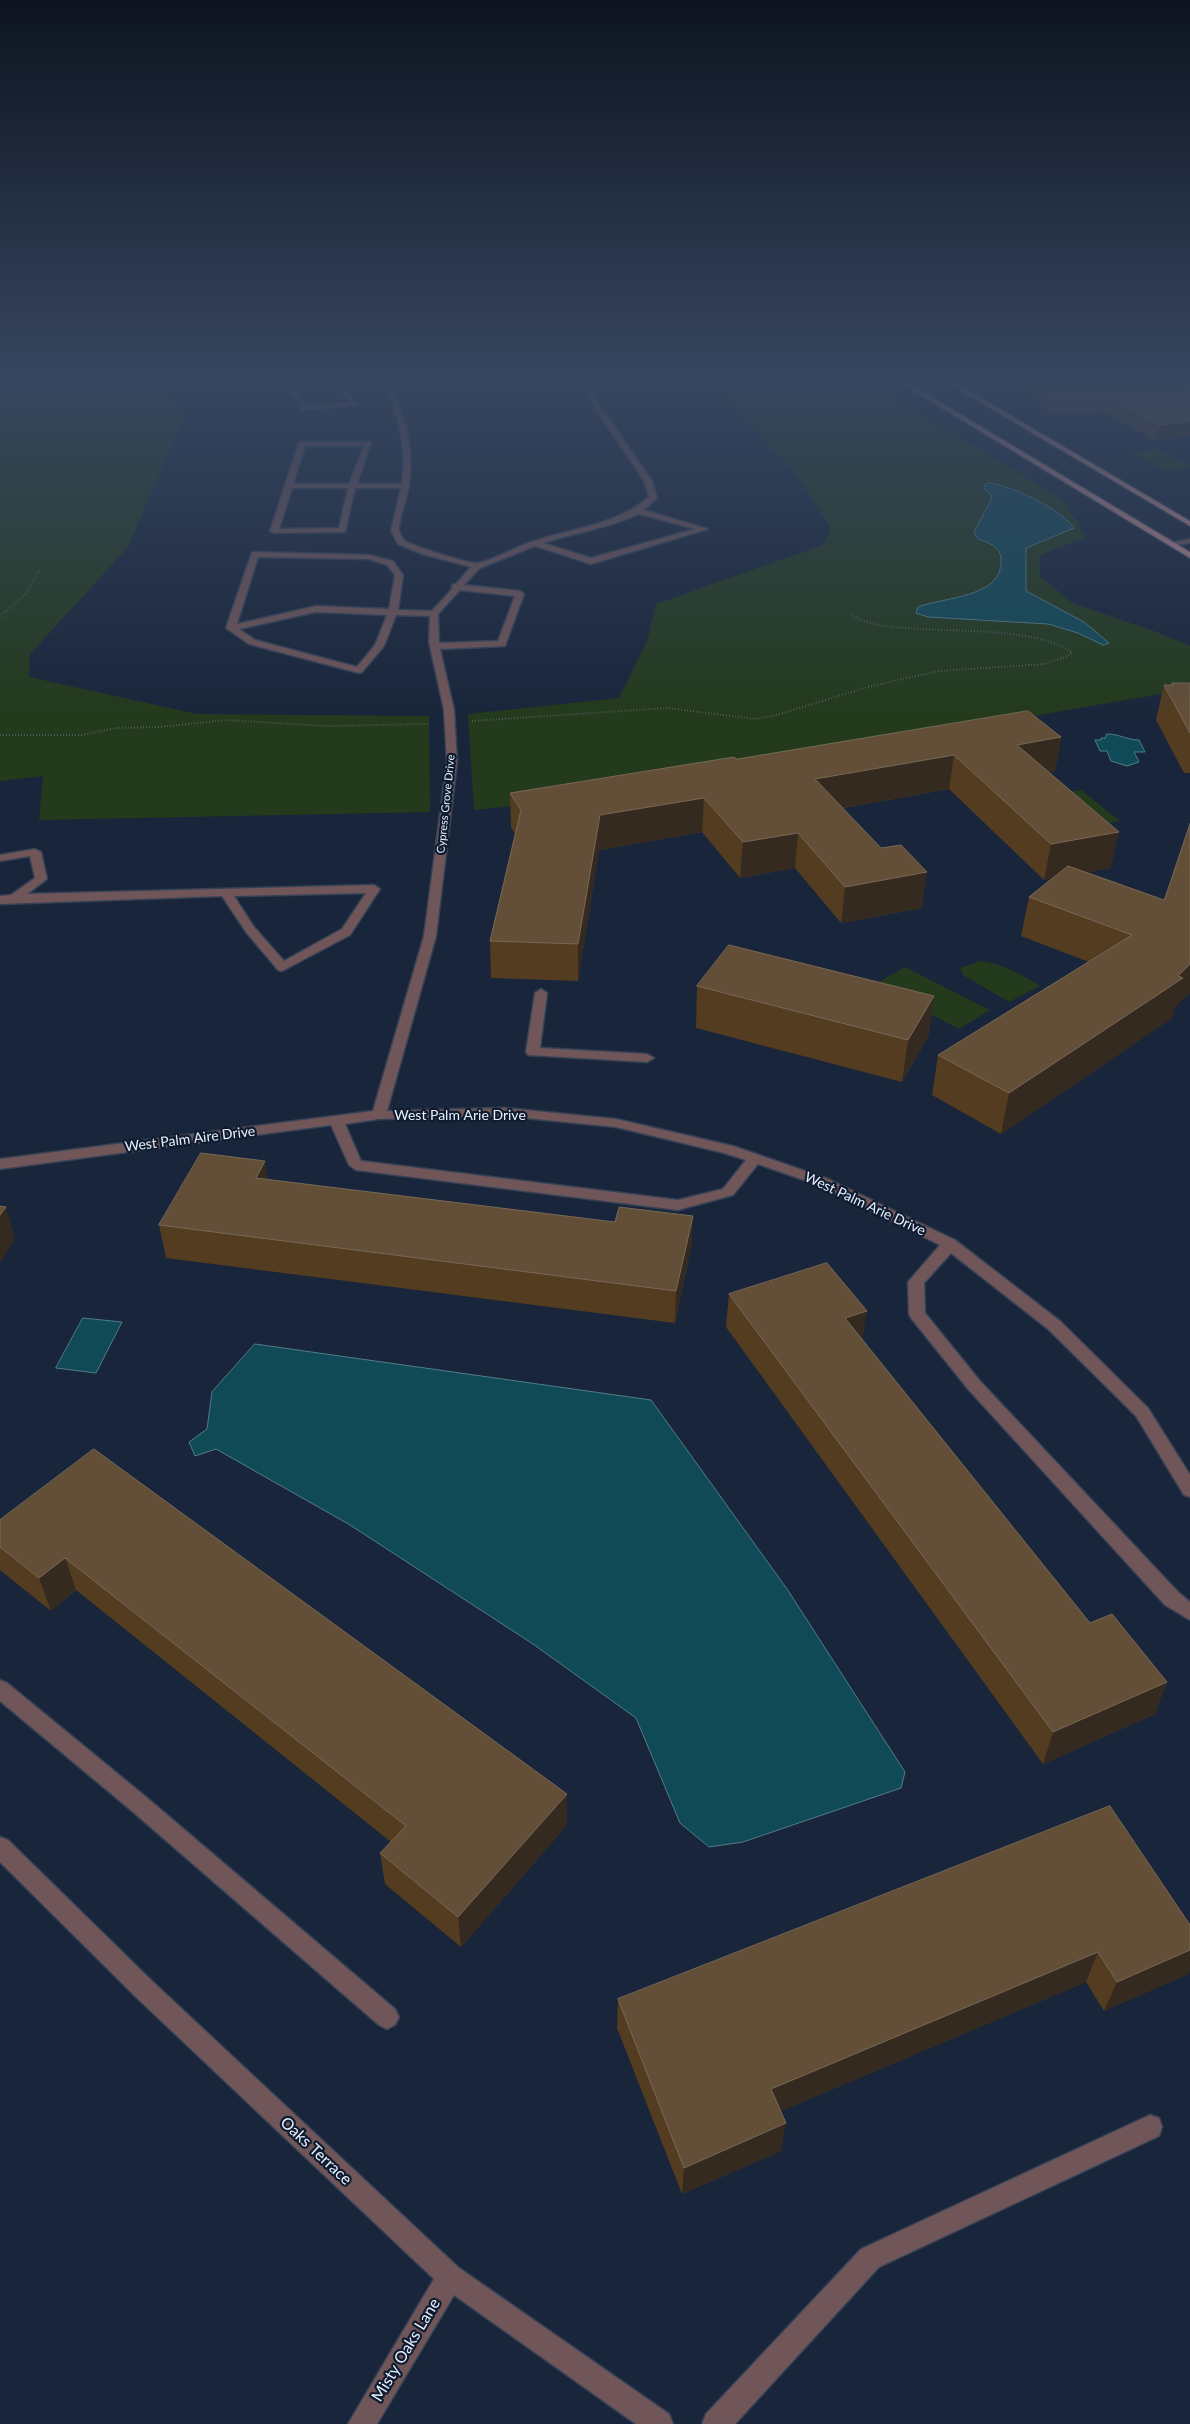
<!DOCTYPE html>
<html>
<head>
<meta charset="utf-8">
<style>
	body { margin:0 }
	canvas { display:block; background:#18253a }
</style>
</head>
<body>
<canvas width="1190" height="2424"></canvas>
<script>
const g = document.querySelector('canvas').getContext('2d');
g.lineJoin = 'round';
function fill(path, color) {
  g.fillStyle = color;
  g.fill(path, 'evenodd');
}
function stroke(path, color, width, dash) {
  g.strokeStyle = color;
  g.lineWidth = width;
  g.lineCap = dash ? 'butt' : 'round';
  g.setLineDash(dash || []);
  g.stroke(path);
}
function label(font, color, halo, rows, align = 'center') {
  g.font = font + ' Lato,sans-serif';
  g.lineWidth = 4.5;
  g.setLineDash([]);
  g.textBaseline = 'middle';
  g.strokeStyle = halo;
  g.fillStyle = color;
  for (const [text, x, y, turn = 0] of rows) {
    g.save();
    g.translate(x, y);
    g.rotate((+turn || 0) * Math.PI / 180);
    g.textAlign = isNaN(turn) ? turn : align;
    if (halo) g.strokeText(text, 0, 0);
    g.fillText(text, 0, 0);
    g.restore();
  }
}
const green = new Path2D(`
	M0 378H160L184 416 128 547 30 654 29 677 197 714 429 716 430 812 39 820 43 776 0 781Z
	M714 378H862L1063 500 1086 537 1040 555V576L1072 603 1157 632 1190 646V689L1050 713 900 743 616 796 474 810 468 714 619 698 647 641 656 604 823 545 831 528 795 472 731 405Z
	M1157 449 1190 466V468L1167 471 1132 452Z
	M1081 790 1120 821 1091 826 1053 795Z
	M981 961C1003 964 1021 974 1040 986L1009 1002 963 975 960 968Z
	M905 967 990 1010 959 1029 874 985Z`);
const water = new Path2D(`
	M987 483C1010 484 1061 509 1074 528L1026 548V591L1084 622 1109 643 1103 645 1078 633 1048 624 928 617 916 613 918 607C943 597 1003 598 1001 560 1001 546 989 543 978 539L974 532 991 500V495L984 488Z
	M1107 734C1120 734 1127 740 1139 740L1145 752H1134L1139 762 1127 766 1111 761 1107 751H1100L1095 740H1101V738H1105Z
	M83 1318 122 1322 96 1373 56 1368Z
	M255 1344 651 1400 787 1589 905 1772 901 1788 743 1842 709 1847 680 1823 636 1718 533 1644 350 1525 216 1449 195 1456 189 1442 207 1429 212 1392Z`);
const path = new Path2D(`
	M0 616 25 595 42 566
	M472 721 667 708 755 719 773 716 868 687 906 678 940 671 1045 664 1068 656 1072 652C1035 627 951 632 906 628 887 626 867 626 851 614
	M0 735H82L116 728 159 727 225 720 327 726 428 724`);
const minor = new Path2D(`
	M283 378H289L307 407 350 403 330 378H337L358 405 303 410Z
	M381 378H387C406 415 415 450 408 491 406 500 398 524 399 531 400 534 403 539 405 541 413 546 469 564 477 563 493 561 517 546 534 541 573 528 617 525 649 497L644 481 575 378H581L652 481 657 498 644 510 708 529 591 564 535 546 480 568 464 585 520 591 524 594 505 646 440 649 454 710 457 762 436 936 387 1111 505 1108 616 1119 733 1146 828 1179 955 1240 1060 1321 1148 1408 1190 1475V1497L1184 1495 1136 1416 1048 1329 951 1253 924 1283 925 1313 980 1381 1179 1593 1190 1602V1620L1165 1605 968 1389 911 1318 909 1314 908 1282 940 1245 818 1185 758 1164 733 1195 678 1210 356 1170 349 1165 331 1125 0 1169V1159L373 1111 424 936 447 762 444 710 429 642 430 616 396 615 384 646 362 672 359 673 249 644 226 628 252 552 369 555 393 561 403 575 398 610 432 611 452 589V585L456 584 471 567 422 554 398 544 391 531 401 488H355L345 532 274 533 270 531 299 442H371L357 484H402C407 445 398 413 381 378ZM305 446H364L349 484H293ZM292 488H348L339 528 279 529ZM639 514 695 529 591 558 543 543C575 533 609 528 639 514ZM258 557 369 559 387 565 395 575 389 609 316 606 237 624ZM460 590 515 596 498 641 439 643 438 614ZM316 612 387 615 375 645 357 667 255 640 239 629ZM505 1116 616 1127 724 1153 746 1160 723 1189 678 1200 361 1161 345 1124 379 1119Z
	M1190 539V543L1171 546 1167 544Z
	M35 849 41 852 47 879 27 894 374 885 380 889 350 935 282 971 278 970 246 932 222 896 0 904V896L11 895 35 878 30 856 0 861V855ZM366 893 342 929 284 961 254 927 234 896Z
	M541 989 547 993 540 1048 647 1054 654 1058 647 1062 528 1055 526 1052 535 993Z
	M0 1680 7 1683 146 1797 395 2009 399 2017 395 2025 387 2029 379 2025 132 1811 0 1701Z
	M0 1837 8 1840 152 1981 459 2268 669 2414 673 2424H636L454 2295 377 2424H348L434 2279 136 1997 0 1862Z
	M1150 2115 1159 2118 1162 2127 1159 2136 879 2267 735 2424H702L706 2414 861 2249Z`);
const major = new Path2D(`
	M892 378H900L1190 552V558Z
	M939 378H947L1190 521V526Z`);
const wall = new Path2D(`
	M994 378H1190L1155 440 1105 413 1049 414 1028 390 1016 391Z
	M1172 683H1190V773H1184L1156 720 1164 685H1171Z
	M1061 737 1055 771 1049 772 1111 868 1087 872 1164 900 1175 1007 1172 1018 1001 1134 932 1095 938 1055 1089 962 1021 936 1029 897 1052 878 1044 880 949 789 843 808 922 908 841 923 795 868 740 878 702 832 599 850 578 981 491 978 490 941 515 834 511 827 510 793 736 759Z
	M697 986 934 996 928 1037 902 1082 696 1028Z
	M268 1180 615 1222 693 1216 691 1248 675 1323 166 1258 159 1225Z
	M729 1294 862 1340 1155 1714 1043 1764 726 1327Z
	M0 1520 567 1794V1825L461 1947 385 1884 380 1853 391 1842 76 1590 51 1611 0 1570Z
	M1110 1806 1188 1974 1104 2011 1086 1982 781 2111V2151L682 2194 617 2028 618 1999Z`);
const shadedWall = new Path2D(`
	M1018 378H1030L1028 390 1016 391Z
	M1190 421V436L1155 440 1159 425Z
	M1061 737 1055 771 1011 778 1017 745Z
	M954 755 949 789 812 813 815 779Z
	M704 798 702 832 599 850 578 981V944L600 815Z
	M1119 832 1111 868 1044 880 1051 844Z
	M798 833 795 868 740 878 743 842Z
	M927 872 922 908 841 923 845 887Z
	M1190 964V993L1175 1007 1172 1018 1001 1134 1009 1093 1178 976Z
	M934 996 928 1037 902 1082 908 1040Z
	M265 1161 270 1193 256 1178Z
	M6 1207 15 1239 0 1263V1215Z
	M693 1216 691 1248 675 1323 676 1291Z
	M867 1311 862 1343 845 1318Z
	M65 1558 76 1590 51 1611 39 1578Z
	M1167 1682 1155 1714 1043 1764 1053 1732Z
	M567 1794V1825L461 1947 458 1917Z
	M1190 1950V1971L1188 1974 1104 2011 1117 1982Z
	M1098 1952 1086 1982 767 2117 771 2089Z
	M786 2123 781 2151 682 2194 684 2168Z`);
const building = new Path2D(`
	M1033 378H1190V421L1159 425 1108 398 1052 400Z
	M1172 683H1190V733L1164 685H1173Z
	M1028 711 1061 737 1017 745 1119 832 1051 844 954 755 815 779 881 848 901 845 927 872 845 887 798 833 743 842 704 798 600 815 578 944 490 941 521 810 510 793 734 757 736 759Z
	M1190 824V964L1178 976 1183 978 1009 1093 938 1055 1132 935 1029 897 1068 866 1164 900Z
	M729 945 934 996 908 1040 697 986Z
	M201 1153 265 1161 256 1178 615 1222 619 1207 693 1216 676 1291 159 1225Z
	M0 1206 6 1207 0 1215Z
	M827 1263 867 1311 845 1318 1090 1623 1112 1614 1167 1682 1053 1732 729 1294Z
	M94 1449 567 1794 458 1917 380 1853 406 1826 65 1558 39 1578 0 1547V1520Z
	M1110 1806 1190 1925V1950L1117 1982 1098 1952 771 2089 786 2123 684 2168 618 1999Z`);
const farStreetnames = [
	["Cypress Grove Drive",446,804,-84]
];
const streetNames = [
	["West Palm Arie Drive",460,1115],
	["West Palm Aire Drive",190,1139,-7],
	["West Palm Arie Drive",865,1204,25]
];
const nearStreetnames = [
	["Oaks Terrace",316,2151,43],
	["Misty Oaks Lane",406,2350,-59]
];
fill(green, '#233a1c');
fill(water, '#114a57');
stroke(water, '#517c89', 1);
stroke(minor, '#354155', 3);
stroke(major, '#354155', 3);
stroke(path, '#737e90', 2, [0.5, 2.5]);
fill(minor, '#705659');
fill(major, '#ba878d');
fill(wall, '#533c1f');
fill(shadedWall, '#352a20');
fill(building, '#634f37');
stroke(building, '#786856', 1);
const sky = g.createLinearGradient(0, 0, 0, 718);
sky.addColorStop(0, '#0d1420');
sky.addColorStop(0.53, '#374660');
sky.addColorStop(1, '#37466000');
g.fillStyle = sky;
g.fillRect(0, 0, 1190, 718);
label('11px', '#e7f0fe', '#0f1c2f', farStreetnames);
label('14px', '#e7f0fe', '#0f1c2f', streetNames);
label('16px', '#e7f0fe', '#0f1c2f', nearStreetnames);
</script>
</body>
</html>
